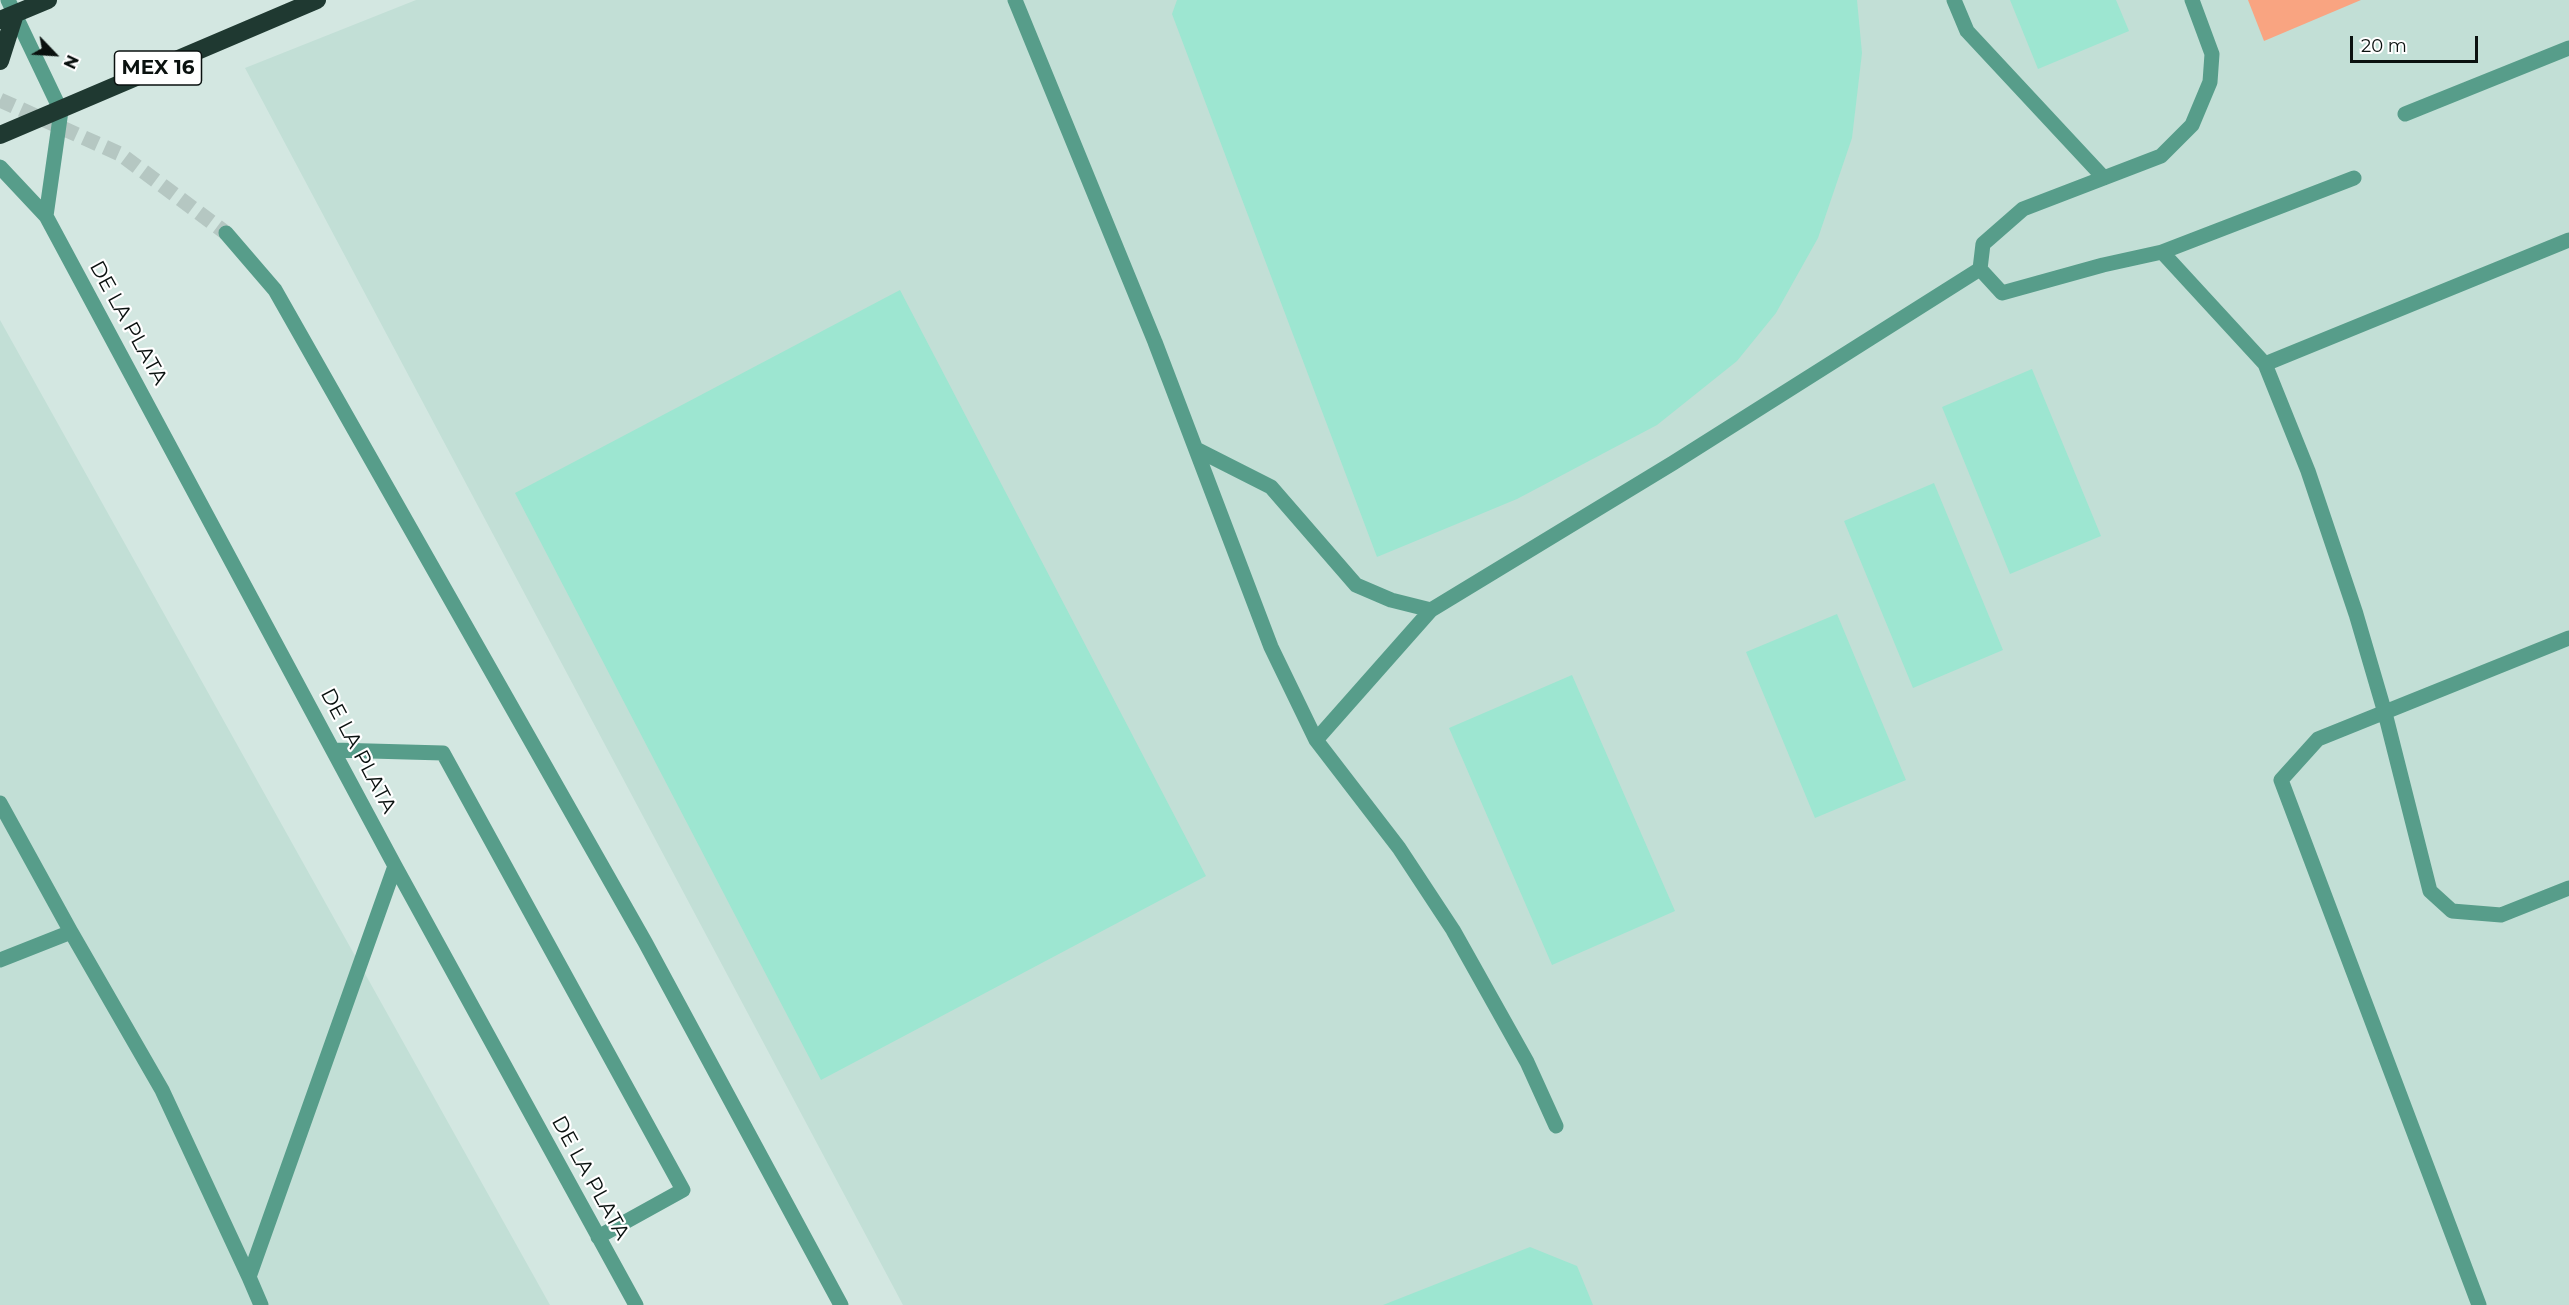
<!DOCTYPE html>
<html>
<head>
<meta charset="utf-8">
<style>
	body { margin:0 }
	#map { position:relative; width:2569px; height:1305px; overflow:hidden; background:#d3e7e1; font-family:Montserrat,sans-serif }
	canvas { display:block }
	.north { position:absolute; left:24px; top:24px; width:60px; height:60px; -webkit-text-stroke:4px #fff; paint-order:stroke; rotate:115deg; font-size:16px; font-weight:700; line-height:24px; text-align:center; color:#0a110f }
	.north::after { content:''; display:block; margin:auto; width:21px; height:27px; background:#0a110f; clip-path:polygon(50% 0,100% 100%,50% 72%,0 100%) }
	.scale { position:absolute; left:2350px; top:36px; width:128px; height:27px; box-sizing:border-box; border:3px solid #0a110f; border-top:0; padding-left:8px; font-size:18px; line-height:21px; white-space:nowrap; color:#0a110f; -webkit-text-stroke:4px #fff; paint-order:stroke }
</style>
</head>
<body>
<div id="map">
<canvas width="2569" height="1305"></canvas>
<div class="north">N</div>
<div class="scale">20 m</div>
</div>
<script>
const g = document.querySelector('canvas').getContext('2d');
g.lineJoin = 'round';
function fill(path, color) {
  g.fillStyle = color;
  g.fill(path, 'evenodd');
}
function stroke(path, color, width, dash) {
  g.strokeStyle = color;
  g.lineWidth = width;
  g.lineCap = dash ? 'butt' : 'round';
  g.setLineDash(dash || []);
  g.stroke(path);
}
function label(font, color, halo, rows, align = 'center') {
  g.font = font + ' Montserrat,sans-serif';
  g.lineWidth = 4.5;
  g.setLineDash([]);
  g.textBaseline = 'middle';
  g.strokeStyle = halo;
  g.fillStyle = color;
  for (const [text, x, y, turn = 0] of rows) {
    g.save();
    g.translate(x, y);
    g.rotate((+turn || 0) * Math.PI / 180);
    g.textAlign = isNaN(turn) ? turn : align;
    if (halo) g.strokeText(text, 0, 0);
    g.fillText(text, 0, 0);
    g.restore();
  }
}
const built = new Path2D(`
	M416 0H2569V1305H903L245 68Z
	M0 320 550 1305H0Z`);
const green = new Path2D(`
	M1177 0H1857L1862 53 1852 138 1818 238 1776 313 1737 361 1657 425 1517 499 1377 557 1172 14Z
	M2010 0H2116L2129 31 2038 69Z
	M900 290 1206 876 821 1080 515 493Z
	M2032 369 2101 536 2010 574 1942 407Z
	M1934 483 2003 650 1913 688 1844 521Z
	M1837 614 1906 780 1815 818 1746 652Z
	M1572 675 1675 911 1552 965 1449 728Z
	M1530 1247 1577 1266 1593 1305H1383Z`);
const building = new Path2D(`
	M2248 0H2361L2264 41Z`);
const minorTunnel = new Path2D(`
	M0 100 120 154 226 233`);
const minor = new Path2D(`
	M8 0 61 111 46 216
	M1015 0 1155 342 1271 647 1316 740 1399 848 1453 930 1527 1062 1556 1126
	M1954 0 1967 31 2104 178
	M2192 0 2212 54 2210 82 2192 125 2161 156 2023 209 1983 244 1980 269 2002 293 2103 265 2162 252 2265 364 2308 471 2356 614 2385 713 2430 891 2452 911 2501 915 2569 888
	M2405 114 2569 48
	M0 167 46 216 395 866 636 1305
	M226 233 275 290 645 942 841 1305
	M2162 252 2354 178
	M2265 364 2569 240
	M1196 449 1271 487 1356 585 1391 600 1431 610
	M1316 740 1431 610 1673 463 1980 269
	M334 750 443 753 683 1190 598 1237
	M0 803 71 932
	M0 960 71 932 162 1090 249 1277
	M261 1305 249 1277 395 866
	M2479 1305 2281 780 2318 739 2569 638`);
const highway = new Path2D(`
	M0 20 48 0
	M0 61 15 14
	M0 135 317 0`);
const shields = [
	[158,68,87]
];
const shieldNames = [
	["MEX 16",158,68]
];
const streetNames = [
	["DE LA PLATA",128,323,61],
	["DE LA PLATA",358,751,62],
	["DE LA PLATA",590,1178,61]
];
fill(built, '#c2dfd6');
fill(green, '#9de6d1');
fill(building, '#f9a481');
stroke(minorTunnel, '#b5c7c2', 15, [15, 8]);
stroke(minor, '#579d8a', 15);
stroke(highway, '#1f3931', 18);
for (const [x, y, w] of shields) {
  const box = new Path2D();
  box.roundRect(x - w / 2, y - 17, w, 34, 4.5);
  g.fillStyle = '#fff';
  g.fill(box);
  stroke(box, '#0a110f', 1.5);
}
label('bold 20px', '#0a110f', null, shieldNames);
label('21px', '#0a110f', '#fff', streetNames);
</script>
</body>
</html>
